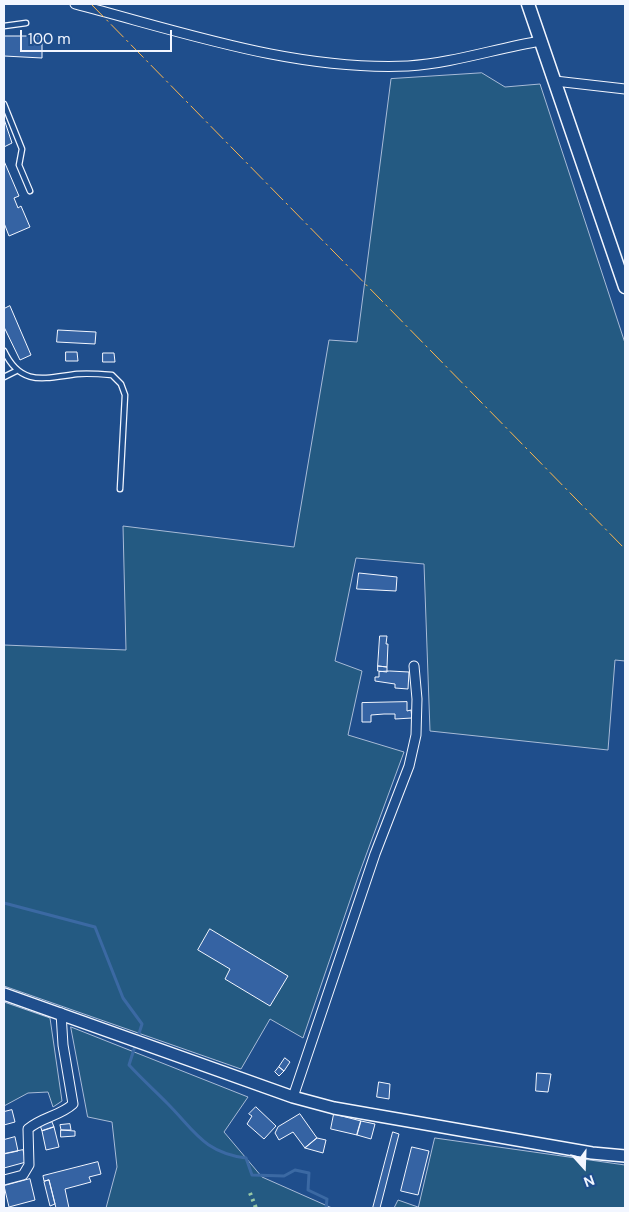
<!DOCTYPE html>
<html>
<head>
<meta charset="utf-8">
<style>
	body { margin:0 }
	#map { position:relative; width:629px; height:1212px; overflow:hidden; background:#1f4e8c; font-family:"DM Sans",sans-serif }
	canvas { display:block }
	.frame { position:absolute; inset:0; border:5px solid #f2f6ff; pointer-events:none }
	.north { position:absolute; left:559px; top:1142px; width:50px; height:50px; -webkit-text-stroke:4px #1f4e8c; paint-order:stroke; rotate:160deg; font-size:14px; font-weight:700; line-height:20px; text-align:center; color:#f2f6ff }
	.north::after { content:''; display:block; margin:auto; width:18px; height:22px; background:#f2f6ff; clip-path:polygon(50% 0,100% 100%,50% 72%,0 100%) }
	.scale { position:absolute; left:20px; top:30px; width:152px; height:22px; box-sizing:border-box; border:2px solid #f2f6ff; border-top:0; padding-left:6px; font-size:15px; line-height:18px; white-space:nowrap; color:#f2f6ff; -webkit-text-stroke:4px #1f4e8c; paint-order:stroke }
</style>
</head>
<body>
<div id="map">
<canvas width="629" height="1212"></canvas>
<div class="frame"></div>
<div class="north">N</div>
<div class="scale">100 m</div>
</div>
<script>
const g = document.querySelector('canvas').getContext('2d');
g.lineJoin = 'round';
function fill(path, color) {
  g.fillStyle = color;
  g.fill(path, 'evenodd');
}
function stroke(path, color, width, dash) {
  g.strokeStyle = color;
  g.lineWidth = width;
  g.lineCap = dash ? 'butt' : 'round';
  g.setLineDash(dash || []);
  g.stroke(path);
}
const green = new Path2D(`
	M482 73 505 87 540 84 625 343V661L615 660 608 750 430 731 424 564 356 558 335 661 362 671 348 735 404 752 358 877 303 1038 270 1019 241 1069 4 986V645L126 650 123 526 294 547 329 340 357 342 391 79Z
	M4 1002 50 1018 62 1101 53 1107 48 1092 28 1093 4 1106Z
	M71 1027 248 1097 224 1132 262 1177 332 1208H106L117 1167 112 1122 88 1117Z
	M435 1138 625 1165V1208H394L398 1200 418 1207Z`);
const stream = new Path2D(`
	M4 903 95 927 123 998 142 1024 129 1065C141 1078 154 1090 167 1103 195 1131 203 1152 246 1158L252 1175 284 1176 295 1170 309 1173 308 1190 327 1199 326 1208`);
const building = new Path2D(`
	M4 36H42V58L4 56Z
	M4 119 12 143 4 147Z
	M4 161 19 196 14 198 18 208 21 206 30 227 9 236 4 223Z
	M10 306 31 355 20 360 4 327V309Z
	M58 330 96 332 95 344 57 342Z
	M66 352H77L78 361H66Z
	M103 353H114L115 362H103Z
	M359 573 397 577 396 591 357 589Z
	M380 636H387L386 644H388L387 667 378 666Z
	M378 666 387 667V672L378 671Z
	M390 671 409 672 408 689 395 688V684L375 681V677H379V672Z
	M407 702V711L411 710 412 718 395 719V714H384L371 715V722H362V703Z
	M210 929 288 976 270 1006 225 979 230 969 198 950Z
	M285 1058 290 1062 284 1071 279 1067Z
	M279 1067 284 1071 279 1076 275 1072Z
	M537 1073 551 1074 548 1092 536 1091Z
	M379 1082 390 1084 389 1099 377 1097Z
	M256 1107 276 1126 264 1139 247 1124 252 1116 249 1114Z
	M12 1110 15 1122 4 1125V1112Z
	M300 1114 317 1138 305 1148 293 1132 279 1140 275 1133 278 1127Z
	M334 1114 361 1121 357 1135 331 1129Z
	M361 1121 375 1124 371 1139 357 1135Z
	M52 1122 54 1127 42 1131 40 1125Z
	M70 1124 71 1130H61L60 1125Z
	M54 1127 59 1147 46 1150 42 1131Z
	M61 1130 75 1131V1136L61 1137Z
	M393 1132 399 1134 380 1208H373Z
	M15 1137 18 1151 4 1154V1140Z
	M317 1138 326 1140 323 1153 305 1148Z
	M412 1147 429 1151 418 1195 401 1191Z
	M23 1150 26 1162 4 1168V1154Z
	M98 1162 101 1174 89 1177 91 1182 65 1189 69 1208H56L49 1180 44 1181 43 1176Z
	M30 1179 35 1200 9 1207 4 1186Z
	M49 1180 55 1204 50 1206 44 1182Z`);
const service = new Path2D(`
	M4 26 26 23
	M4 104 22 149 19 165 30 191
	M4 351C21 387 44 378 77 374 88 373 101 374 112 375L121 384 125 395 120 489
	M4 377 16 371`);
const minor = new Path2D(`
	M75 4C183 32 294 71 408 66 454 63 497 48 541 41
	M555 81 625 89
	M293 1097 375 854 409 766 416 735 417 699 414 666
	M4 1180 23 1175 29 1165 28 1129C42 1117 60 1116 73 1104L63 1045 61 1013`);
const tertiary = new Path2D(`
	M4 994 293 1097 334 1108 592 1153 625 1156`);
const secondary = new Path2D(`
	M528 4 625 287`);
const hedge = new Path2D(`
	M250 1193 256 1208`);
const power = new Path2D(`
	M91 4 625 549`);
fill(green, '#245a82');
stroke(green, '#a8bbd7', 1);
stroke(stream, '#3b69a3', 3);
fill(building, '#3563a3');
stroke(building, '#f2f6ff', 1);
stroke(service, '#f2f6ff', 7);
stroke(minor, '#f2f6ff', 11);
stroke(tertiary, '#f2f6ff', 14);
stroke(secondary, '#f2f6ff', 15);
stroke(service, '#1f4e8c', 4.5);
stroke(minor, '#1f4e8c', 9);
stroke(tertiary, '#1f4e8c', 11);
stroke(secondary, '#1f4e8c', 12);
stroke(hedge, '#97c8a6', 4, [2.5, 4]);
stroke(power, '#ffb74d', 1, [18, 4, 2.5, 4]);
</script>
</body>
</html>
